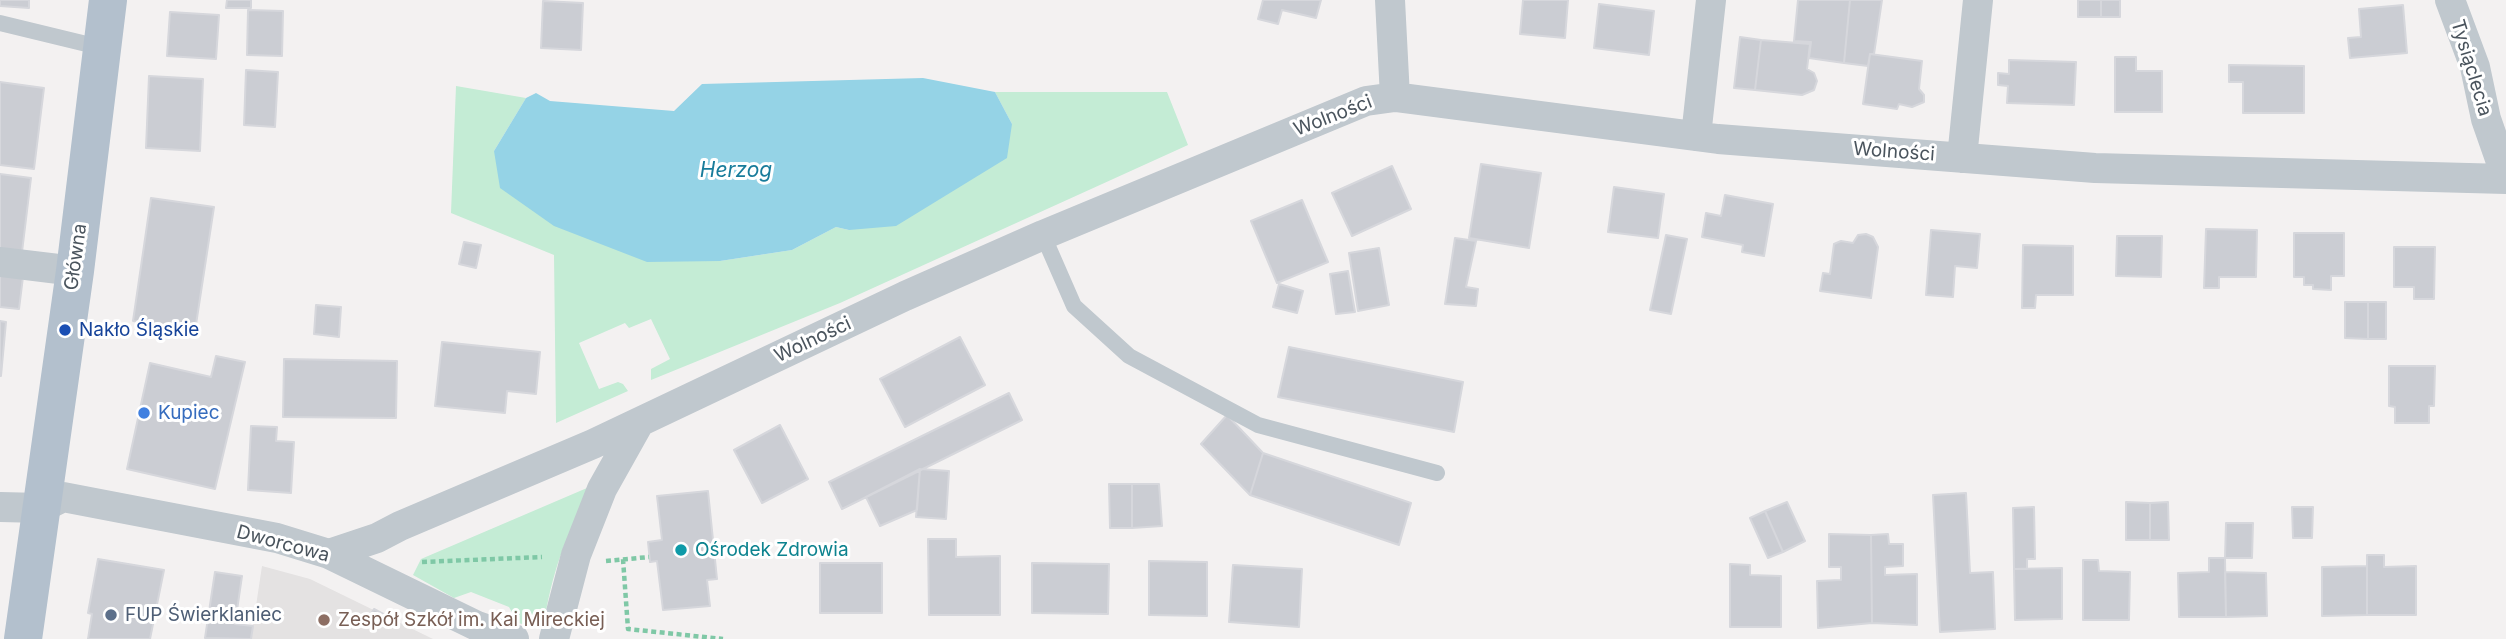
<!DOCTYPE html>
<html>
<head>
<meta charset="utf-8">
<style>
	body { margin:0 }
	canvas { display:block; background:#f3f1f1 }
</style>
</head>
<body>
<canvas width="2506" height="639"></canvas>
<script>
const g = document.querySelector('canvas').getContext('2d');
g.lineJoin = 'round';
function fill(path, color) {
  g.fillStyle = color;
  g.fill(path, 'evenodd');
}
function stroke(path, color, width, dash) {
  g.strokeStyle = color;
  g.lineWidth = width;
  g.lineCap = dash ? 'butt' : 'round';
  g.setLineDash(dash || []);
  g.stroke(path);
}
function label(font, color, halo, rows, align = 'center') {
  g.font = font + ' Inter,sans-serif';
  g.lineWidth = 6;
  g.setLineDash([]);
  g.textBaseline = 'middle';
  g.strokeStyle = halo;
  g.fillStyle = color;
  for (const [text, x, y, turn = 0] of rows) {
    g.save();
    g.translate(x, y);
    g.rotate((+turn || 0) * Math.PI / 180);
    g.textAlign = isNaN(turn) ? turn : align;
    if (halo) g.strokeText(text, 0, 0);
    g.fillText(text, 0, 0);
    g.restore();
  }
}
const education = new Path2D(`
	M262 566 310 579 433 639H251Z`);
const green = new Path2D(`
	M456 86 526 98 494 151 720 261 792 250 836 227 849 230 1012 124 995 92H1167L1188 145 840 303 651 380V369L670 359 651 319 629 328 625 323 579 343 599 389 618 382 623 384 628 391 556 423 554 255 451 213Z
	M594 485C565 536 552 571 543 629L518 623 509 607 471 592 454 598 413 575 421 559Z`);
const water = new Path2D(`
	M923 78 995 92 1012 124 1007 158 896 226 849 230 836 227 792 250 720 261 647 262 554 226 500 188 494 151 526 98 536 93 550 101 674 111 702 84Z`);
const building = new Path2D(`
	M0 0H29V8L0 6Z
	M227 0H251V8H226Z
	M1263 0H1321L1316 18 1282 10 1278 24 1258 19Z
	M1523 0H1568L1565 38 1520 34Z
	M1798 0H1850L1844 63 1809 58 1811 42 1794 41Z
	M1850 0H1882L1874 54H1870L1868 66 1844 63Z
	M2078 0H2101V17H2078Z
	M2101 0H2120V17H2101Z
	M543 1 583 3 581 50 541 48Z
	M1599 4 1654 11 1649 55 1594 48Z
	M2403 5 2407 53 2350 58 2348 38 2361 37 2359 9Z
	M248 10 283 11 282 56 247 55Z
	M170 12 219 15 216 59 167 56Z
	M1740 37 1761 40 1755 90 1734 88Z
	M1761 40 1810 44 1807 69 1814 73 1817 81 1814 90 1802 95 1755 90Z
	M1870 54 1922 61 1919 89 1924 95V102L1912 107 1899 104 1897 109 1863 104Z
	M2115 57H2136V71H2162V112H2115Z
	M2009 60 2076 62 2074 105 2007 103 2008 86 1998 85V73L2009 74Z
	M2229 65 2304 66V113H2243V82H2229Z
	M246 70 278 72 275 127 244 125Z
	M149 76 203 79 200 151 146 148Z
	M0 82 44 88 34 169 0 165Z
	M1481 164 1541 173 1529 248 1469 238Z
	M1392 166 1411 209 1352 236 1332 193Z
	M0 174 31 178 22 252 0 249Z
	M1614 187 1664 194 1658 238 1608 232Z
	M1725 195 1773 204 1764 256 1742 252 1743 245 1702 237 1706 213 1721 216Z
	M151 198 214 207 195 331 133 321Z
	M1302 200 1328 262 1277 283 1251 221Z
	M2206 229 2257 230 2256 277H2219V288H2204Z
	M1931 230 1980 234 1977 268 1955 266 1953 297 1926 295Z
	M2294 233H2344V276H2331V290L2313 289V285H2304V277H2294Z
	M1866 234 1873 237 1878 247 1871 298 1820 291 1823 273 1830 274 1834 244 1841 241 1853 243 1858 235Z
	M1666 235 1687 239 1671 314 1650 310Z
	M2117 236H2162L2161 277 2116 276Z
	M1455 238 1476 241 1466 287 1478 289 1476 306 1445 304Z
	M464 242 481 245 476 268 459 264Z
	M2023 245 2073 246V295H2036L2035 308H2022Z
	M2394 247H2435L2434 299H2414V287H2394Z
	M1379 248 1389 305 1358 311 1349 253Z
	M1348 271 1355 312 1336 314 1330 274Z
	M0 274 23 277 19 309 0 307Z
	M1279 284 1303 291 1297 313 1273 307Z
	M2345 302H2368V339L2345 338Z
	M2368 302H2386V339H2368Z
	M316 305 341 307 339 337 314 334Z
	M0 321 6 322 1 376H0Z
	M960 337 985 385 905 427 880 379Z
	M442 342 540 352 536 394 507 391 505 413 435 406Z
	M1289 347 1463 382 1454 432 1278 397Z
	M216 356 245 362 215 489 127 469 150 363 211 377Z
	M284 359 397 361 396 418 283 417Z
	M2389 366H2435L2434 406H2429V423H2395V407L2389 406Z
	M1009 393 1022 420 842 509 829 482Z
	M1227 415 1263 453 1250 495 1201 444Z
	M780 425 808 479 762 503 734 450Z
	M251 426 277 427 276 441 294 442 291 493 248 490Z
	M1263 453 1411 503 1399 545 1250 495Z
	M920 469 949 471 946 519 916 517Z
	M920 469 917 510 880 526 866 497Z
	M1109 484H1132V528H1110Z
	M1132 484H1159L1162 526 1132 528Z
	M708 491 717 579 707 580 710 606 663 610 657 561 650 562 648 542 662 540 657 496Z
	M1966 493 1970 573 1993 572 1995 629 1940 632 1933 495Z
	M1787 502 1805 541 1783 552 1765 511Z
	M2126 502 2150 503V540H2126Z
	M2168 502 2169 540H2150V503Z
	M2034 507 2035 559H2027V569H2014L2013 508Z
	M2292 507H2313L2312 538H2293Z
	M1765 511 1783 552 1768 558 1750 518Z
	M2226 523H2253L2252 558H2225Z
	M1829 534 1871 535 1872 623 1818 628 1817 581 1841 580V567H1829Z
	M1888 534 1889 544H1903V566L1885 567V575L1917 574V625L1872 623 1871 535Z
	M928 539H956V557L1000 556V615H929Z
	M2367 555H2384V567L2416 566V615H2367Z
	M2209 558H2225L2226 617H2179L2178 573 2209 572Z
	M98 559 164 570 150 639H88L92 614 88 613Z
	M2083 560H2098L2099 571 2130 572 2129 620H2083Z
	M1149 561 1207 562V616L1149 615Z
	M820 563H882V613H820Z
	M1032 563 1109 564 1108 614 1032 613Z
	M1730 564 1750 565V575L1781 576V627H1730Z
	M1233 565 1302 569 1299 627 1229 622Z
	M2367 566V615L2322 616V567Z
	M2062 568V619L2015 620 2014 569Z
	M215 572 242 576 235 624 253 626 251 639 205 638Z
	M2225 572 2266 573 2267 616 2226 617Z
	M374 609 387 616 381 627 367 620Z`);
const path = new Path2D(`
	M623 559 628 629 723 639
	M606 561 649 557
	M422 562 542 557`);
const service = new Path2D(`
	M0 23 103 48
	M1043 235 1074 306 1129 356 1258 425 1437 473`);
const minor = new Path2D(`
	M1390 0 1395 97
	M2450 0 2475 67 2486 119 2506 176
	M1696 136 1711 0
	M1962 158 1978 0
	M0 262 75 271
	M0 507 41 508 63 497 277 538 329 554 477 626 514 639
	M329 554 377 538 400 526 593 444 905 296 1043 235 1366 101 1395 97 1718 139 2095 168 2506 179
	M554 639 576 555 602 489 639 423`);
const primary = new Path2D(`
	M23 639 75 271 108 0`);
const markers = [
	[65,330,7,"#1a4fb4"],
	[144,413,7,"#3f7fe0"],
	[681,550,7,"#0f9aa8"],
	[111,615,7,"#5c6f8a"],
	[324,620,7,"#8d6e63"]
];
const streetNames = [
	["Tysiąclecia",2471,68,73],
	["Wolności",1333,116,-21],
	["Wolności",1894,152,4],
	["Główna",76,257,-82],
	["Wolności",813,340,-25],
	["Dworcowa",283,544,15]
];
const transitNames = [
	["Nakło Śląskie",79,330]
];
const shopNames = [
	["Kupiec",158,413]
];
const cultureNames = [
	["Ośrodek Zdrowia",695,550]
];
const serviceNames = [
	["FUP Świerklaniec",125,615]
];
const educationNames = [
	["Zespół Szkół im. Kai Mireckiej",338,620]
];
const waterNames = [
	["Herzog",736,171]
];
fill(education, '#e4e2e2');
fill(green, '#c4ecd5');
fill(water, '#95d3e6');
fill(building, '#cbcdd3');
stroke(building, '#d6d7dc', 2);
stroke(path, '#7fc8a6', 4.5, [5, 3.5]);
stroke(service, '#c0c8ce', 16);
stroke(minor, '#c0c8ce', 30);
stroke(primary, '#b3c0cd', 38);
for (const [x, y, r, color] of markers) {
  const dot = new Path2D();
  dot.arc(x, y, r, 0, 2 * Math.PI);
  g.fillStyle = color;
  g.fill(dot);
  stroke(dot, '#fff', 2.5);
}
label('19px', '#4a545d', '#fff', streetNames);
label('19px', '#164399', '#fff', transitNames, 'left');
label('19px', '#366cbe', '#fff', shopNames, 'left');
label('19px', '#0d838f', '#fff', cultureNames, 'left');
label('19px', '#4e5e75', '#fff', serviceNames, 'left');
label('19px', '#785e54', '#fff', educationNames, 'left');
label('italic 21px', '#187c9b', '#fff', waterNames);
</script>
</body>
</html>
